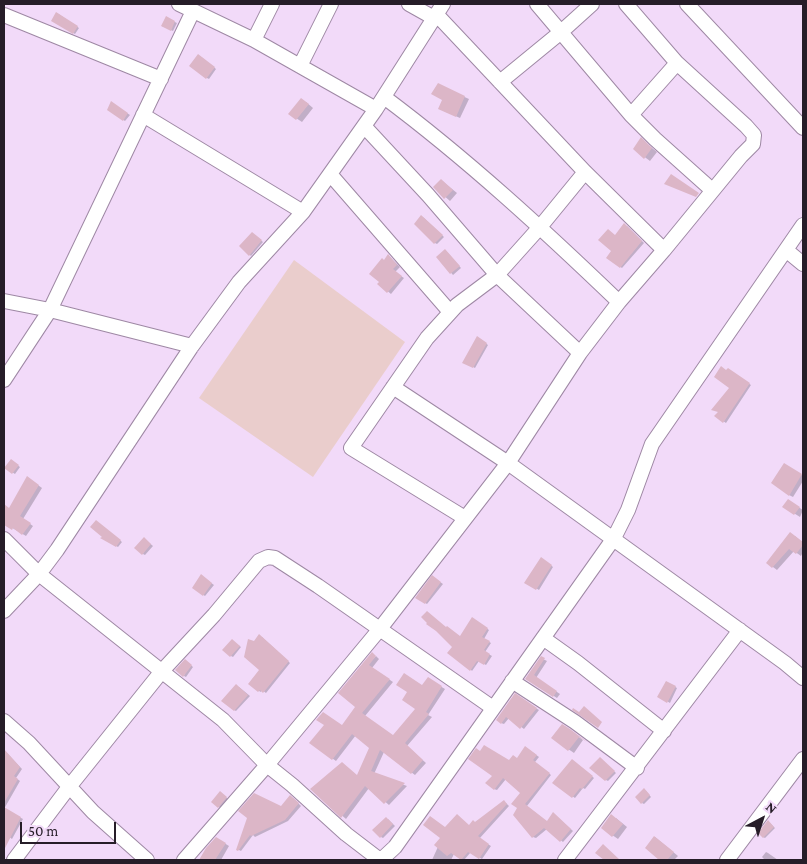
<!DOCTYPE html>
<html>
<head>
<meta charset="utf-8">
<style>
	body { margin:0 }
	#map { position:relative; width:807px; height:864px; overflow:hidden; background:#f2daf9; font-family:"Crimson Pro",serif }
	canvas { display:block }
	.frame { position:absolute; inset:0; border:5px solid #261d28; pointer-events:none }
	.north { position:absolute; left:737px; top:794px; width:50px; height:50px; -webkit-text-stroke:4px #f2daf9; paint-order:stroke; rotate:40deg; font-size:14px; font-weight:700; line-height:20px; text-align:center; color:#261d28 }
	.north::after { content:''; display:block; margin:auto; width:18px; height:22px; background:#261d28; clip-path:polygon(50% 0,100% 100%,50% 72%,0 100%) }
	.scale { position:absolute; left:20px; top:822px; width:96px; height:22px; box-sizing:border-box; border:2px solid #261d28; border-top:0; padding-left:6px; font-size:15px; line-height:18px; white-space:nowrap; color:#261d28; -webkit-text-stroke:4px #f2daf9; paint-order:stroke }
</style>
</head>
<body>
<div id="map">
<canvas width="807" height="864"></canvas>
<div class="frame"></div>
<div class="north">N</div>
<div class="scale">50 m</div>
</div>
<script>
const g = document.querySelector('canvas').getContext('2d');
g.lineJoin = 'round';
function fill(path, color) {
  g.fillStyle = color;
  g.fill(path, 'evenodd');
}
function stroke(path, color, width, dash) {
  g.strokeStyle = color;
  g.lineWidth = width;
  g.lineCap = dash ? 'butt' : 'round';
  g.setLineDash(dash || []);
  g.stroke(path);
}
const green = new Path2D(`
	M294 260 405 342 313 477 199 398Z`);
const shadow = new Path2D(`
	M57 13 79 28 75 34 53 21Z
	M166 18 177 23 173 31 162 26Z
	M200 56 216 69 209 79 207 78Z
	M438 85 469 99 460 118 444 111 443 100Z
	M306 102 313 108 302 122 290 114Z
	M112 103 130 115 125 121 108 109Z
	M641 139 657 152 650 161 634 149Z
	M441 180 457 193 450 201 434 187Z
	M423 217 444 237 437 244 435 243Z
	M627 226 644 243 622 268 608 257 613 251 615 236Z
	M254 235 263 242 251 256 249 254Z
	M447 252 461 268 453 275 438 258Z
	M389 256 400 267 395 272 404 278 391 294 379 284 384 261Z
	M478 338 488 345 475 368 464 362Z
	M728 370 751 385 726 423 716 416 731 388 727 372Z
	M11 461 20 467 15 474 6 468Z
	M784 465 803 476V481L793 497 789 495Z
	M31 480 42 488 23 519 33 526 26 536 4 523V513L7 508 10 509Z
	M788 501 803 510 800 517 784 507Z
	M98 523 122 542 118 547 102 538 103 536Z
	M795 536 803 543V552L801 556 794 551 777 570 773 567 768 563Z
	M146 540 153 546 145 555 143 554Z
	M542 559 553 567 539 590 526 582Z
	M202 576 214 585 205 596 193 587Z
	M433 577 443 584 427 604 417 598Z
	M472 619 489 630 484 639 491 643 485 652 492 656 486 665 479 661 472 671 453 647 446 629 460 637Z
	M262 637 290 663 266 693 262 690 261 692 259 691 260 670 254 642Z
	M234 642 241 647 233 657 231 656Z
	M376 656 379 659 372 668 393 682 365 716 394 737 417 708 423 686 428 679 445 689 428 715 432 717 407 746 426 763 415 775 384 752 374 774 407 786 389 805 369 788 346 819 312 789 358 776 371 747 356 735 336 761 311 743 343 726 356 707 340 692Z
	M541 658 547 661 536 678 560 694 557 698 527 679Z
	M187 662 193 667 186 677 184 676Z
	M666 682 677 688 670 703 659 696Z
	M239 687 250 696 236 711 234 710Z
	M515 695 539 710 524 729 509 718 504 724 501 723Z
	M567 728 583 740 574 753 552 738Z
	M528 749 539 757 535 762 551 775 527 806 547 822 555 815 573 831 563 842 547 829 536 838 533 837 515 815 518 808 521 793 506 779 497 790 494 789 510 762 517 759Z
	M4 752 7 753 22 769 16 778 20 781 4 809Z
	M602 760 616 773 608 781 606 780Z
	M574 762 594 778 585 789 583 788 575 798 554 783Z
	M646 791 651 797 644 804 642 803Z
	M222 794 228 799 221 808 219 807Z
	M293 798 301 806 288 821 255 837 253 835 241 851 237 849 248 818 281 808Z
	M506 803 509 806 479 839 491 846 482 859 471 852 464 860 454 854 451 860H432L446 829 469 826Z
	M4 809 23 819 12 839 4 833Z
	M616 818 627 827 618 839 602 828Z
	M388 819 395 826 383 838 381 837Z
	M770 823 775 828 765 838 763 837Z
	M655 837 678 856 674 860H661L646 848Z
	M216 838 229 846 221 860H205L202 858Z
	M766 852 768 853 778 860H765L762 857Z`);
const building = new Path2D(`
	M56 12 78 26 73 34 51 21Z
	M166 16 175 21 171 31 161 26Z
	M198 54 215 67 206 79 189 66Z
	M438 83 465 96 456 117 438 109 442 100 431 94Z
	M301 98 309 104 296 120 288 114Z
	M111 101 128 113 123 121 107 110Z
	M641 137 652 148 644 159 633 149Z
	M671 174 699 193 696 197 664 184Z
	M441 179 453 190 444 199 433 187Z
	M421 215 443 235 434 244 414 224Z
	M624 223 642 241 620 268 606 258 611 251 598 240 608 229 615 235Z
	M252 232 262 240 249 256 239 246Z
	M445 249 460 266 450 274 436 257Z
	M388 254 397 265 393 269 402 276 387 293 377 284 379 282 369 274 382 258 384 260Z
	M477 336 487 343 473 368 462 363Z
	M721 366 726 370 728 368 750 383 723 423 714 416 718 412 711 410 729 388 714 377Z
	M11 459 19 465 12 474 4 468Z
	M784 463 802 474 789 496 771 483Z
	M27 476 39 485 20 516 31 523 22 535 13 528 12 530 4 525V504L9 508Z
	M788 499 800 507 794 515 782 507Z
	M96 520 121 540 116 547 100 538 102 537 90 527Z
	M790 532 803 542V545L796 554 789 549 772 568 766 563Z
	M144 537 151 544 142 555 134 548Z
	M541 557 552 565 536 590 524 583Z
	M201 574 212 583 203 596 192 588Z
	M432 575 441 582 425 604 415 598Z
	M427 611 446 627 447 626 460 636 472 617 488 628 482 637 490 641 484 650 490 654 484 665 477 661 470 671 447 653 452 647 436 631 426 624 427 623 421 617Z
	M259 634 289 661 263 693 260 690 258 692 248 684 259 670 244 657 248 639 254 641Z
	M232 639 240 646 230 657 222 650Z
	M372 652 376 656 369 665 390 679 362 713 393 735 415 709 402 700 407 692 396 685 404 673 422 685 428 677 442 686 426 712 429 714 405 743 423 760 411 774 380 750 371 771 405 783 384 804 365 786 341 818 310 789 342 762 357 775 369 748 352 734 332 760 309 743 324 725 316 720 323 712 342 725 355 707 338 693Z
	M541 656 545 658 534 675 557 691 553 697 525 679Z
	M185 659 192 665 183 677 175 670Z
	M666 681 676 686 667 703 657 697Z
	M236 684 248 695 234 711 221 701Z
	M515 693 537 708 520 729 506 717 501 724 496 720Z
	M584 706 602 722 598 728 572 710 573 708 579 712Z
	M562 724 570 729 587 742 579 737 568 751 551 738Z
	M484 745 509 760 513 755 517 758 525 746 537 755 533 760 550 773 525 804 547 821 553 812 571 829 560 842 544 828 532 838 513 815 517 808 511 804 520 793 503 778 494 790 485 783 492 776 468 759 476 748 480 751Z
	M4 749 20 767 14 776 18 779 4 803Z
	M600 757 615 771 605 781 589 768Z
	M572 759 593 776 582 789 580 788 572 798 552 783Z
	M644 788 650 795 641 804 635 797Z
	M220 791 227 797 218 808 211 802Z
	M254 793 281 806 290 795 299 803 285 820 251 836 250 835 238 851 236 850 247 818 238 811Z
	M504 800 507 804 478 836 489 844 479 859 468 852 461 860 451 853 447 856 434 845 440 838 423 825 430 816 445 827 457 814 469 825 473 820 475 822Z
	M4 807 21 817 4 850Z
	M611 814 623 824 612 837 601 828Z
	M386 817 393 824 380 838 372 830Z
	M768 820 774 827 763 838 758 833Z
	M654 836 674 852 667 860H659L645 848Z
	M216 837 226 843 215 860H199L206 848Z
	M603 844 620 860H604L595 853Z`);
const minor = new Path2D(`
	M179 4 254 40 376 109
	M409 4 434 18
	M537 4 631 115 655 139 712 190
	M687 4 803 128
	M4 15 161 79
	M437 15 585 172 664 250
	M254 40 272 4
	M300 66 331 4
	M500 82 561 32 592 4
	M384 97C467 159 544 230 619 302
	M143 115 303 212
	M631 115 677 63
	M364 126 428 195 497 275 580 353
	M330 174 450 312
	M786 250 803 264
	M4 301 50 310 192 346
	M4 380 50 310 193 11
	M393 387 508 463 785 663 803 678
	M465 518 351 448 427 338 457 305 497 275 540 227 585 172
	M4 539 39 574 223 720 267 765 292 785 346 834 380 860
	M4 611 39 574 57 550 192 346 239 282 303 212 376 109 443 4
	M543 638 578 663 664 731
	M512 681 575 722 637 768
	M4 721 29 743 93 812 147 860
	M14 860 69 787 162 671 214 615 259 561 268 557 275 558 318 586 493 708
	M184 860 267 765 379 630 508 463 580 353 619 302 664 250 741 156 753 144 754 135 746 126 677 63 626 4
	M381 860 395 847 614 538 628 510 652 444 803 225
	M565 860 740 630
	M727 860 803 759`);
fill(green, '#eacdcc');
fill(shadow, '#0003');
fill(building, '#dcb6c7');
stroke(minor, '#9e88a4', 16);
stroke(minor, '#fff', 14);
</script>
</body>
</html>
